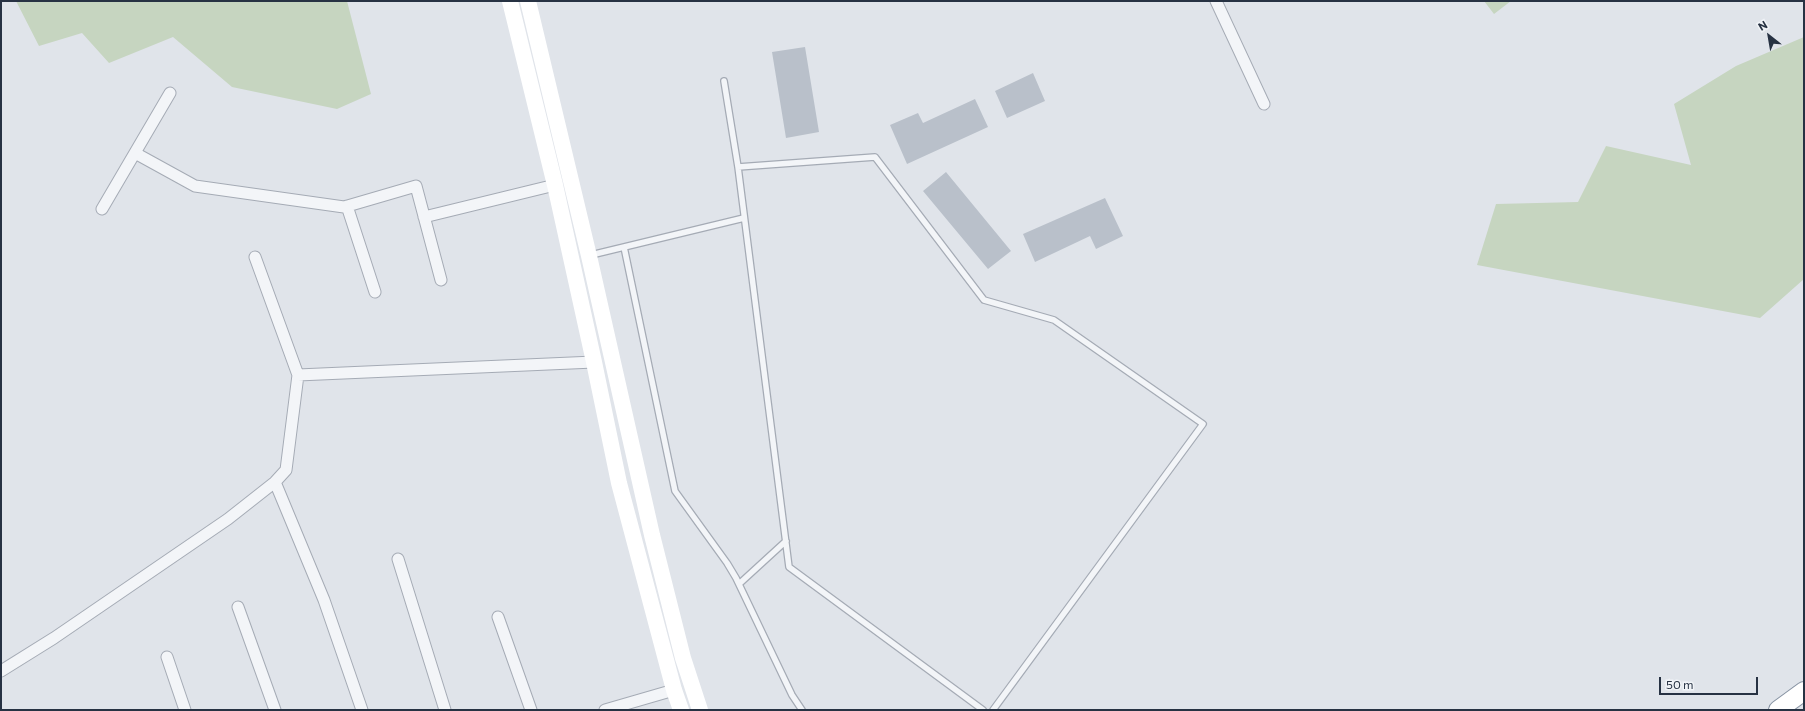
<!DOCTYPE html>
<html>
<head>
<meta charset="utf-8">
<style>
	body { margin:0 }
	#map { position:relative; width:1805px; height:711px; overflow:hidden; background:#e0e4ea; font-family:Commissioner,sans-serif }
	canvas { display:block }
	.frame { position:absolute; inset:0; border:2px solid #273243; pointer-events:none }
	.north { position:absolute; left:1749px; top:16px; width:40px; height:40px; -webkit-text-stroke:3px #f0f3f7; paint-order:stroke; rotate:329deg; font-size:11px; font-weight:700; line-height:16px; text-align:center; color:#273243 }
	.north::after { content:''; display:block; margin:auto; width:14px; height:18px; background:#273243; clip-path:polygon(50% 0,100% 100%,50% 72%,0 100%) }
	.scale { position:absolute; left:1659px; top:677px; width:99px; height:18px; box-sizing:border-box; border:2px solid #273243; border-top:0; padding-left:5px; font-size:12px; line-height:14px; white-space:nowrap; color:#273243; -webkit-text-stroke:3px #f0f3f7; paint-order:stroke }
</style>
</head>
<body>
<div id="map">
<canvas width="1805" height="711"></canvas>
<div class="frame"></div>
<div class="north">N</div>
<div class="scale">50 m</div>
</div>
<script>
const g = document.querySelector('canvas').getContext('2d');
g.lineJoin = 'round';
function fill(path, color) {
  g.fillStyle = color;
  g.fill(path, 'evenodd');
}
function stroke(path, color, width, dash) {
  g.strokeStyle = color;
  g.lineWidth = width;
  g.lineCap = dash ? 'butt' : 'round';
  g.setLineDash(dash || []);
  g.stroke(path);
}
const green = new Path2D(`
	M16 1H347L371 94 337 109 232 87 173 37 109 63 82 33 39 46Z
	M1484 1H1511L1494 14Z
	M1804 37V279L1760 318 1477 265 1496 204 1578 202 1606 146 1691 165 1674 104 1736 66Z`);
const building = new Path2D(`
	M805 47 819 132 786 138 772 52Z
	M1033 73 1045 101 1007 118 995 91Z
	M975 99 988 127 907 164 890 125 918 113 923 123Z
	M946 172 1011 251 988 269 923 191Z
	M1105 198 1123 236 1096 249 1090 236 1035 262 1023 234Z`);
const service = new Path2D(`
	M724 81 738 167 789 567 983 710
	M738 167 875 157 984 300 1054 320 1203 424 993 710
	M624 247 675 491 727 563 736 578 792 695 802 710
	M591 255 744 218
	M739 584 786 541`);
const minor = new Path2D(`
	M1216 1 1264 104
	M135 153 195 186 344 207 416 186 441 280
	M347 206 375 292
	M102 209 170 93
	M424 217 555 185
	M255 257 298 375
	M275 482 324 600 362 710
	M398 559 445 710
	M238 607 275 710
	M498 617 531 710
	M167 657 185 710
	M1 671 54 638 228 519 275 482 286 470 298 375 594 362
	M605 710 674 690`);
const secondary = new Path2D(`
	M510 1 555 185 594 362 619 483 674 690 681 710
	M528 1 589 256 652 535 683 658 700 710`);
const trunk = new Path2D(`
	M1778 710 1804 691`);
fill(green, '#c6d5c0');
fill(building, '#b9c0ca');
stroke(service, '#a5abb5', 8);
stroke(minor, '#a5abb5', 13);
stroke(trunk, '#8692a2', 20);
stroke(service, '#f3f5f8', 5.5);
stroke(minor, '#f3f5f8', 11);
stroke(secondary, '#fff', 16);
stroke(trunk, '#fff', 18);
</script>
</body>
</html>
